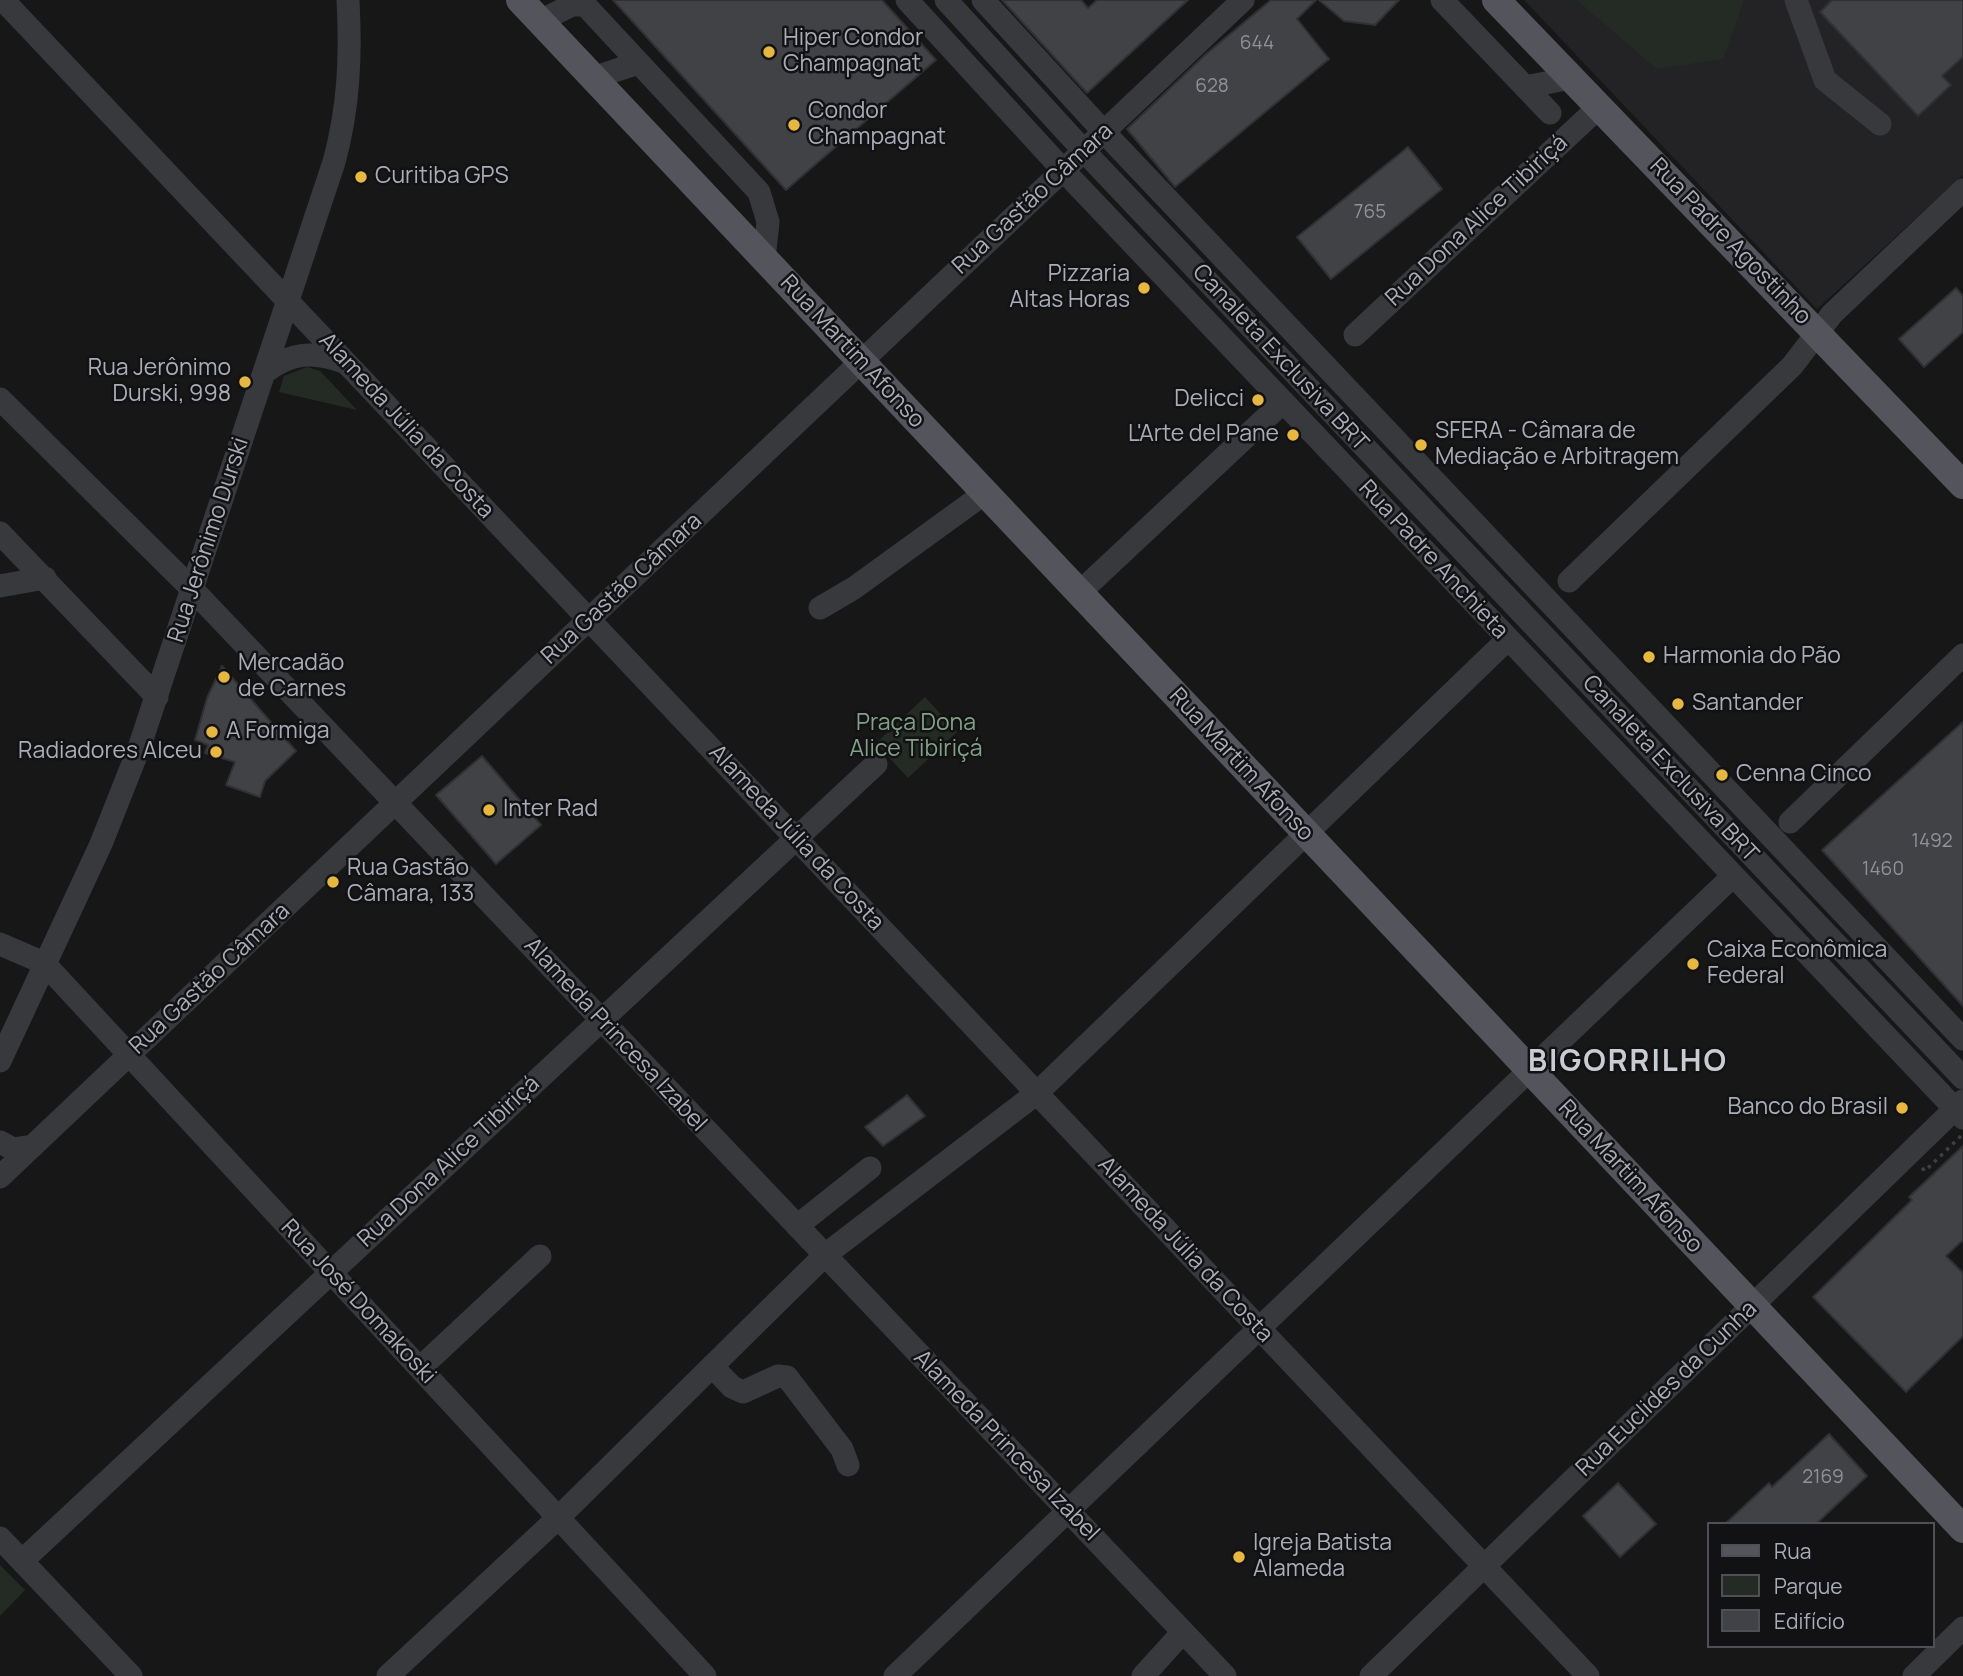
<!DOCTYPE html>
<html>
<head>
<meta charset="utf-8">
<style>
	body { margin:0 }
	#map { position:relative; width:1963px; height:1676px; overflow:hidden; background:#171718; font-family:Manrope,sans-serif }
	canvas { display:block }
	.legend { position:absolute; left:1707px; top:1522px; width:228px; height:126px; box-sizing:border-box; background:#121214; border:2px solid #4f5056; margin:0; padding:9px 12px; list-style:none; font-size:21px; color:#aaadb8 }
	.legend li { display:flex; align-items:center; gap:14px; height:35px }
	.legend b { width:35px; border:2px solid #4f5056 }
</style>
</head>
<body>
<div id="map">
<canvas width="1963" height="1676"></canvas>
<ul class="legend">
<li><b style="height:9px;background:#54555c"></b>Rua</li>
<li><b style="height:19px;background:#232b24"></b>Parque</li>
<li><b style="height:19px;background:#414245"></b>Edifício</li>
</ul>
</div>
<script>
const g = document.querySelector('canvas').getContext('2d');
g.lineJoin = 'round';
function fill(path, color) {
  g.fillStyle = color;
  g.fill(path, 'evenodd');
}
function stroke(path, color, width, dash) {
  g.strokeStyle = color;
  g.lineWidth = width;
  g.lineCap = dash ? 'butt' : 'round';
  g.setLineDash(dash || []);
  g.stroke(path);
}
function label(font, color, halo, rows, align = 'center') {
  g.font = font + ' Manrope,sans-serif';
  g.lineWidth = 5;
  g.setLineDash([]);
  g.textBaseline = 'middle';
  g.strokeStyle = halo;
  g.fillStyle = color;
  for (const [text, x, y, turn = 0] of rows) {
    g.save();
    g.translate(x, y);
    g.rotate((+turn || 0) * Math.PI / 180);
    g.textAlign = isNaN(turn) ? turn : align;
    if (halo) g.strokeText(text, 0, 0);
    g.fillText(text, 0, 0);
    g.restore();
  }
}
const built = new Path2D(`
	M1524 0H1963V175L1817 309Z`);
const green = new Path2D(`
	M1577 0H1744L1723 59 1657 69Z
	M307 367 320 371 357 410 279 392 284 376Z
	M925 697 957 732 908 778 876 743Z
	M0 1565 25 1590 0 1616Z`);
const building = new Path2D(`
	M613 0H882L936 60 786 190Z
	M1002 0H1081L1088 8 1097 0H1188L1087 93Z
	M1271 0H1316L1297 19 1329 59 1175 187 1127 129 1206 54Z
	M1319 0H1399L1375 25 1344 21Z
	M1832 0H1963V57L1942 76 1951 85 1918 116 1820 12Z
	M1408 147 1442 189 1331 279 1297 237Z
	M1956 288 1963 296V332L1924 367 1899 339Z
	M222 666 296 751 265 781 260 797 226 785 235 762 205 753 208 745 195 740 207 698Z
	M1963 722V1006L1822 850Z
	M482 756 541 825 496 864 436 795Z
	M907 1095 925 1116 883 1146 865 1127Z
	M1963 1146V1240L1946 1256 1963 1273V1336L1906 1392 1813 1297 1912 1200 1909 1197Z
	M1829 1434 1867 1476 1816 1524H1725L1769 1483 1772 1487Z
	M1618 1483 1656 1524 1620 1557 1583 1516Z`);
const path = new Path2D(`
	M1922 1168 1925 1171 1961 1136`);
const minor = new Path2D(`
	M3 0 1588 1676
	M907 0 1063 170 1940 1093
	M946 0 1084 151 1963 1078
	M983 0 1104 132 1963 1039
	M1442 0 1550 113
	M1796 0 1825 80 1880 124
	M540 21 572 5H585L759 192 768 222 764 259
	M593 78 638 63
	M1525 87 1571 78
	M1355 335 1599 107
	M265 372C292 352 312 351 344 362
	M0 399 193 590 1225 1676
	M0 533 157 697
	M1569 581 1792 366 1832 314 1963 190
	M0 586 45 578
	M1079 593 1283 402
	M820 608 854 588 985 493
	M1790 822 1963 655
	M0 944 44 963 705 1676
	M0 1061 101 844 139 748 334 162C349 107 351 56 348 0
	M0 1142 13 1149 33 1146
	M0 1177 1243 0
	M797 1226 870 1168
	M712 1366 732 1387 743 1392 778 1376 787 1377 842 1449 848 1465
	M420 1368 540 1256
	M0 1538 131 1676
	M22 1561 876 764
	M388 1676 558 1518 825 1255 1037 1093 1508 639
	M895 1676 1733 876
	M1143 1676 1183 1632
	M1371 1676 1963 1101
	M1914 1676 1963 1628`);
const major = new Path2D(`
	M520 0 1963 1529
	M1496 0 1963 485`);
const minorBridge = new Path2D(`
	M1940 1093 1963 1118`);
const markers = [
	[769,52,7,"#e6b842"],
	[794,125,7,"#e6b842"],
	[361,177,7,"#e6b842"],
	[1144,288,7,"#e6b842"],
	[245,382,7,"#e6b842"],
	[1258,400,7,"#e6b842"],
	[1293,435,7,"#e6b842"],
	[1421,445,7,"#e6b842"],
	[1649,657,7,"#e6b842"],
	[224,677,7,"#e6b842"],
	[1678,704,7,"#e6b842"],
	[212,732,7,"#e6b842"],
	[216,752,7,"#e6b842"],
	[1722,775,7,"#e6b842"],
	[489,810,7,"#e6b842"],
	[333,882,7,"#e6b842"],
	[1693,964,7,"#e6b842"],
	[1902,1108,7,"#e6b842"],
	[1239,1557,7,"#e6b842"]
];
const numberNames = [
	["644",1257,44],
	["628",1212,87],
	["765",1370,213],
	["1492",1932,842],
	["1460",1883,870],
	["2169",1823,1478]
];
const poiNames = [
	["Hiper Condor",783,39],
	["Champagnat",783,65],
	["Condor",808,112],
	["Champagnat",808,138],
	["Curitiba GPS",375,177],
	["Pizzaria",1130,275,"right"],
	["Altas Horas",1130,301,"right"],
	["Rua Jerônimo",231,369,"right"],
	["Durski, 998",231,395,"right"],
	["Delicci",1244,400,"right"],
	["SFERA - Câmara de",1435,432],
	["Mediação e Arbitragem",1435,458],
	["L'Arte del Pane",1279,435,"right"],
	["Harmonia do Pão",1663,657],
	["Mercadão",238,664],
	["de Carnes",238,690],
	["Santander",1692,704],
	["A Formiga",226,732],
	["Radiadores Alceu",202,752,"right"],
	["Cenna Cinco",1736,775],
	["Inter Rad",503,810],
	["Rua Gastão",347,869],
	["Câmara, 133",347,895],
	["Caixa Econômica",1707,951],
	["Federal",1707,977],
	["Banco do Brasil",1888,1108,"right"],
	["Igreja Batista",1253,1544],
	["Alameda",1253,1570]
];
const streetNames = [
	["Rua Gastão Câmara",1033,199,-43],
	["Rua Dona Alice Tibiriçá",1477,221,-43],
	["Rua Padre Agostinho",1730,242,46],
	["Rua Martim Afonso",852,352,47],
	["Canaleta Exclusiva BRT",1280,358,47],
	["Alameda Júlia da Costa",406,426,47],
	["Rua Jerônimo Durski",209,540,-72],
	["Rua Padre Anchieta",1433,560,47],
	["Rua Gastão Câmara",622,589,-43],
	["Rua Martim Afonso",1241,765,47],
	["Canaleta Exclusiva BRT",1670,769,47],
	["Alameda Júlia da Costa",796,838,47],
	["Rua Gastão Câmara",210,979,-43],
	["Alameda Princesa Izabel",615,1035,47],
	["Rua Dona Alice Tibiriçá",449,1162,-43],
	["Rua Martim Afonso",1630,1177,47],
	["Alameda Júlia da Costa",1185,1250,47],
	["Rua José Domakoski",358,1302,47],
	["Rua Euclides da Cunha",1667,1389,-44],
	["Alameda Princesa Izabel",1006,1446,46]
];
const parkNames = [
	["Praça Dona",916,724],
	["Alice Tibiriçá",916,750]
];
const districtNames = [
	["BIGORRILHO",1628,1063]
];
fill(built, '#232325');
fill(green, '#232b24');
fill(building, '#414245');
stroke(building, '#313134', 2);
stroke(path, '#3e3f44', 3.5, [3.5, 5]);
stroke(minor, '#38393d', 23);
stroke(major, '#54555c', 28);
stroke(minorBridge, '#38393d', 23);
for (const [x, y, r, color] of markers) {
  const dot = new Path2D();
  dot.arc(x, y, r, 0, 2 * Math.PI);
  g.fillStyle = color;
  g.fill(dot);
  stroke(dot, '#121214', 2.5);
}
label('19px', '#90929b', null, numberNames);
label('23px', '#aaadb8', '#121214', poiNames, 'left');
label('23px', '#aaadb8', '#121214', streetNames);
label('23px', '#82a186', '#121214', parkNames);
g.letterSpacing = '2px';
label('bold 30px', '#caccd4', '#121214', districtNames);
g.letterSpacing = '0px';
</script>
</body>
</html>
